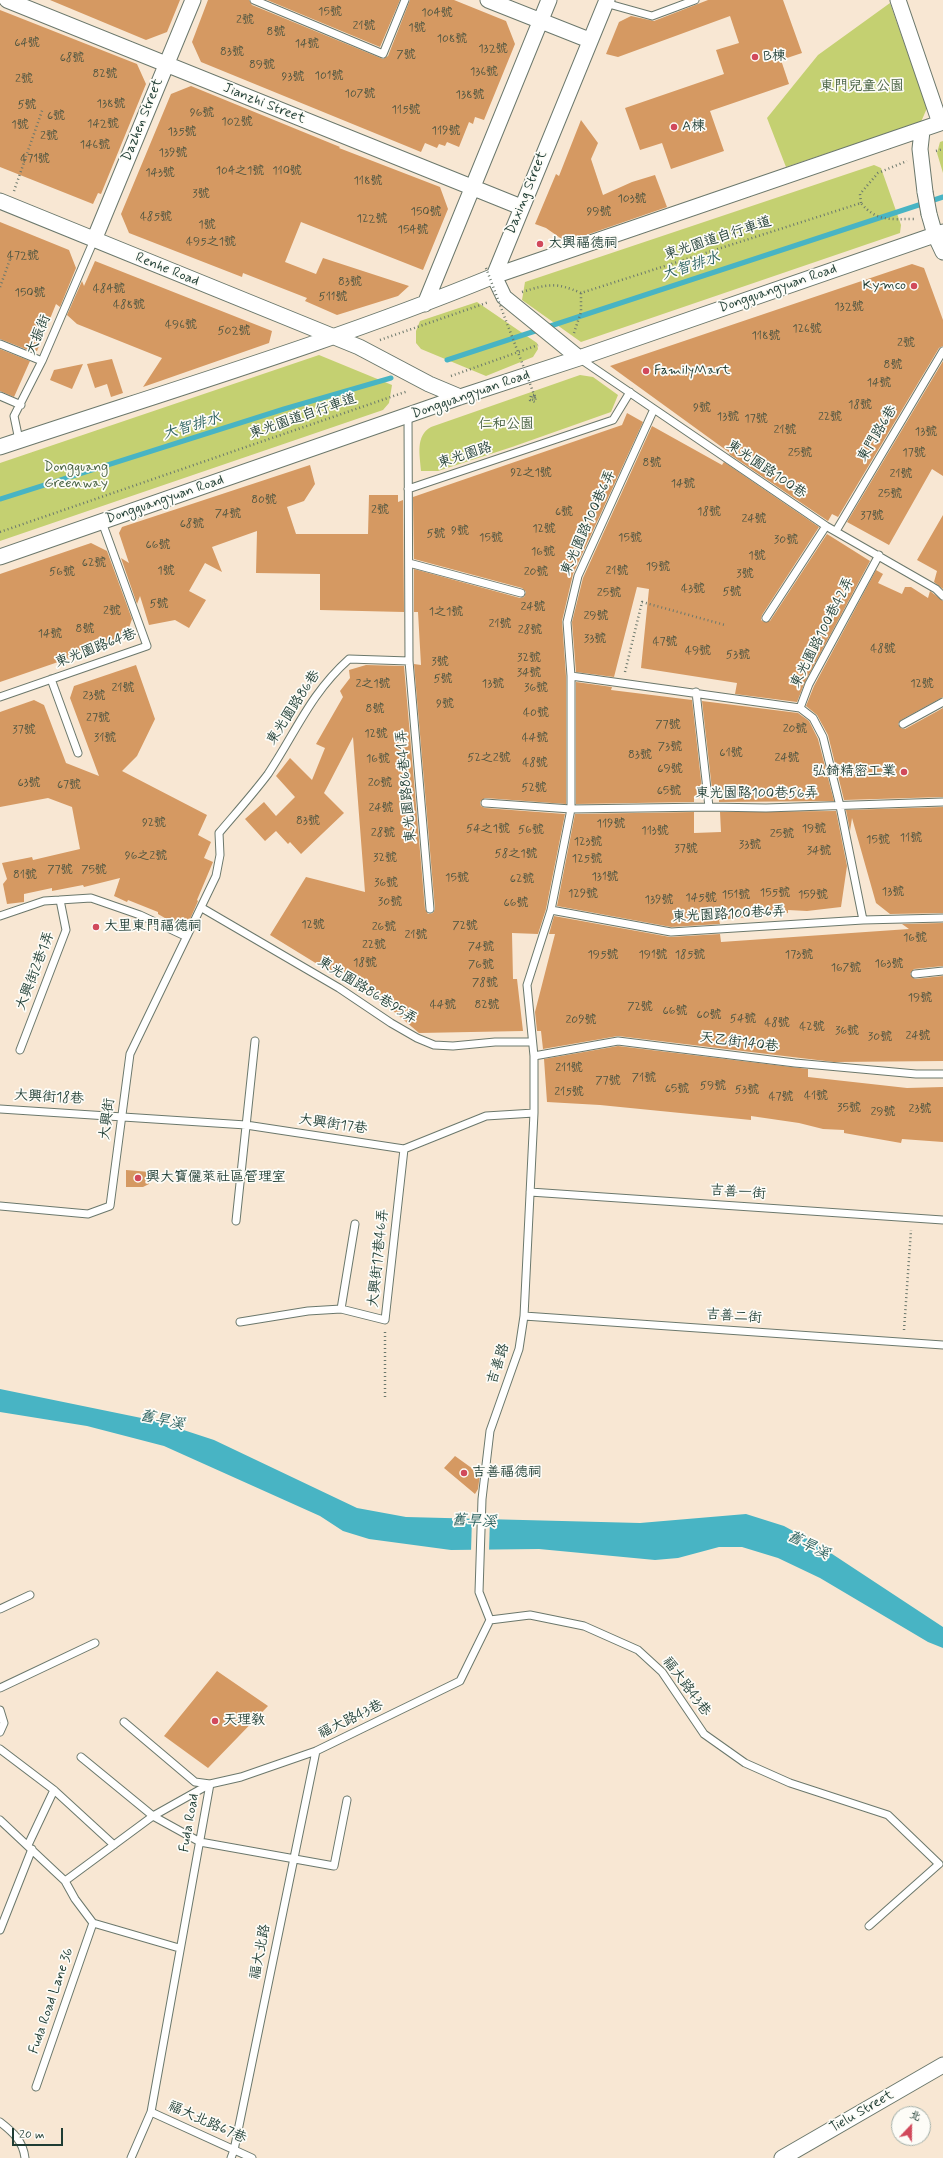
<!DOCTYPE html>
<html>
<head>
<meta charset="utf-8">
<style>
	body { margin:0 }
	#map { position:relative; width:943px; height:2158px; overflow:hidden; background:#f8e7d3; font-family:Mynerve,"LXGW WenKai TC",sans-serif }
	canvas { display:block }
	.north { position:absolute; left:891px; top:2106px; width:40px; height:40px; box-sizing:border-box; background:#fdfcf7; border:1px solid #a4b0a9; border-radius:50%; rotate:22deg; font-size:11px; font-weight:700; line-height:16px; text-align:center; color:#1f3d34 }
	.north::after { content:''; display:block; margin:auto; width:14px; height:18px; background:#d1495b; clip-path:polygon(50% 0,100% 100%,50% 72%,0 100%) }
	.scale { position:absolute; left:12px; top:2128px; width:51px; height:18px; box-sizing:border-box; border:2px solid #1f3d34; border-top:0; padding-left:5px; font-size:12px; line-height:14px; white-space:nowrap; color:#1f3d34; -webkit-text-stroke:3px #fdfcf7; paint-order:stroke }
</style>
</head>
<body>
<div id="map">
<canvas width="943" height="2158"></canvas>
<div class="north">北</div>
<div class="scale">20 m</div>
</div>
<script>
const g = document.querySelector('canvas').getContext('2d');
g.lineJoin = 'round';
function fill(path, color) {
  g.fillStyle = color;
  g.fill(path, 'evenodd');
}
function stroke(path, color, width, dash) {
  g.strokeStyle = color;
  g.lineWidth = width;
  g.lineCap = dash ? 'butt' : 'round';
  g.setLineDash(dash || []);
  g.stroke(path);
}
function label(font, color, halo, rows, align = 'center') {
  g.font = font + ' Mynerve,"LXGW WenKai TC",sans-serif';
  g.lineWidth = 3.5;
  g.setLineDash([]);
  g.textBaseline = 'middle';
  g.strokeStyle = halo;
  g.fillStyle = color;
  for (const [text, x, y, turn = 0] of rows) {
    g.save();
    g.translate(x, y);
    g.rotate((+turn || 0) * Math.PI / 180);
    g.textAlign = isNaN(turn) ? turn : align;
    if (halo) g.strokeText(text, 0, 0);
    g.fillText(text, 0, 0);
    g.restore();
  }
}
const green = new Path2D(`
	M890 3 927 108 921 122 786 167 767 118 818 55Z
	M943 141V173L937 153 940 142Z
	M874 165 881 168 901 225 900 233 581 342 522 300 525 282Z
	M477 302 537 343 538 349 533 357 486 376 421 349 416 343V331L420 321Z
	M319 355 392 385 389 403 383 410 0 541V463Z
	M580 375 593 377 618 395 611 412 512 447 438 471H421C420 455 415 436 431 427Z`);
const water = new Path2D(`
	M0 1389 156 1421 214 1440 357 1508 406 1517 640 1523 746 1514 784 1526 817 1544 943 1627V1648L928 1642 820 1578 778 1558 742 1547H719L678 1558 655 1560 539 1549 451 1550 369 1539 343 1531 320 1516 164 1446 87 1426 0 1412Z`);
const pier = new Path2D(`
	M472 1518H490L489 1552H471Z`);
const stream = new Path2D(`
	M447 360 943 197
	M0 499 284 409 391 378`);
const building = new Path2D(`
	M50 0H180L167 32 146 40Z
	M208 0H249L252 5 383 59 388 56 410 0H454L506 21 515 44 484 120 475 117 473 124 469 122 459 147 447 142 445 146 439 144 437 148 425 143 421 152 201 62 192 42Z
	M267 0H400L380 47Z
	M708 0H783L802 53 781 60 789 84 710 111 724 151 671 169 662 143 640 150 625 108 724 74 716 50 739 43 730 16 618 57 606 54 619 22 631 16 654 21Z
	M0 10 137 64 146 84 101 194 98 193 93 204 0 167Z
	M191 86 340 147 339 148 440 187 448 209 423 270 301 222 285 262 316 274 323 258 409 286 398 296 337 315 305 301 307 298 243 273 242 277 129 233 121 214 171 94Z
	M581 120 598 143 591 159 603 195 632 182 655 175 667 207 566 242 546 228 535 224 556 174 559 176Z
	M0 222 69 250 76 268 60 307 56 304 37 351 34 350 33 352 0 339Z
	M95 261 272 331 269 343 143 387 162 358 77 324 67 315 82 281 84 286Z
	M912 264 924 268 943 320V346L939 348 838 517 832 514 828 521 729 454 730 453 610 366Z
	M0 349 30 361 14 397 0 391Z
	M112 359 123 393 111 397 107 384 95 388 87 364Z
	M943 361V476L932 469 889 545 847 522Z
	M83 364 72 389 50 380 54 370Z
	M627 413 643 422 573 574 562 621 566 676V804L485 798 480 802 481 806 485 808 565 814 546 909 538 934 512 933 513 979H517L523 1031 419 1033 392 1010 270 935 306 877 365 892 353 737 324 793 344 813 301 854 290 842 288 844 276 831 265 841 245 819 264 802 276 816 295 797 276 776 290 758 312 780 325 748 316 744 343 697 340 691 350 678 349 670 366 665 404 666 425 909 428 914 433 913 435 909 414 664 421 665 418 612H414V569L520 598 524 597 526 592 522 588 414 559 413 497 622 425Z
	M652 426 722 465 724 462 819 527 762 615 761 620 764 622 770 621 827 534 870 561 805 682 797 702 735 694 737 683 641 668 649 589 637 587 614 677 576 672 572 622 583 578Z
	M310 465 315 484 304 501 287 507 296 534H368L369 495H398V502L403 500 404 612 320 610V574L256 573 257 531 212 547 222 572 205 563 189 591 206 600 189 628 175 620 149 625 140 596 137 604 121 558 129 563 119 533 122 527Z
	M943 515V589L934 582 937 571 917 560Z
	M91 543 107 551 132 619 125 639 0 682V574Z
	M876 570 883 574 878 583 902 594 905 587H911L928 598 930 591 943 601V697L901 720 898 724 901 728 905 729 943 708V797L844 800 828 735 817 715 806 706 814 686Z
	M136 665 155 719 137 756 122 771 207 815 198 835 211 842 204 858 213 862 197 900 198 901 187 926 182 928 158 914V912L128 900 127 902 114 896 120 878 84 887 83 885 52 891V888L24 894V902L7 904 3 884 7 879 2 863 32 857 33 860 80 849 72 807 48 798 0 807V712L34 700 44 705 66 763 99 776 70 698 74 686Z
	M576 682 612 687 611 690 692 700 703 798H694V802L576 804Z
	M702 701 798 713 809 721 818 739 834 801 719 802V798H713Z
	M943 807V913L890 914 876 903 852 818 850 831 846 810Z
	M836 811 847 866 841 907 807 911 788 910V913L719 920 720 924 671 927 557 906 575 814 694 812V833L721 832 720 812Z
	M554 916 670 937 720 934 721 942 909 929 902 924 943 923V966L914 969 910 974 915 979 943 976V1061L834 1062 618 1036 543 1049 541 1031H537L535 1012 555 934H549Z
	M618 1046 808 1069V1077L907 1088 943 1087V1142L902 1139 901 1143 844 1133V1130L823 1129 799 1123 751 1116V1120L600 1105 547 1102 544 1059Z
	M126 1170 150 1172 149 1184 143 1187H126Z
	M455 1456 480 1474 478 1489 475 1494 444 1468Z
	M217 1671 268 1706 208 1768 164 1736Z`);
const path = new Path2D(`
	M936 151 943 149
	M14 191 43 108
	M861 203 860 194 878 173 907 161
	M0 287 12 254
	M522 292C548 284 556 282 581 293L861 203C876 222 892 219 914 219
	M574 333 581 312V293
	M380 340 489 302
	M451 376 538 345
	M535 397 534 400 531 399 532 396H536L535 402 530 400 531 395H535
	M0 532 408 391
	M625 672 642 602 725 625
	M904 1330 911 1230
	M385 1332V1398`);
const service = new Path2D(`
	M254 0 383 54 405 0
	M605 3 652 16 695 0
	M0 344 42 361
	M579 358 826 526 936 589 943 596
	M0 396 21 405
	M408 416 409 661 430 909
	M19 440 14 416 42 361 94 240
	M408 489 613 420 630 392
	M836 531 943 351
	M879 555 809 684 800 708 813 718 823 737 840 806 863 920 943 918
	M409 563 521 593
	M766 618 826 526
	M571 676 800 708
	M51 679 78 753
	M696 692 709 807
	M0 697 147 646 102 522
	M903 724 943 702
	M485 803 571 809 709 807 766 808 943 802
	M202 908 339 988 391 1023 417 1038 434 1045 453 1046 495 1042H532
	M551 910 671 932 863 920
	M0 916 44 901 91 898 140 915 185 936
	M915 974 943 971
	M20 1050 66 930 60 900
	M534 1056 618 1041 795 1063 916 1074H943
	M0 1109 246 1125 404 1149 486 1116 534 1113
	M530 1192 943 1220
	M0 1206 88 1214 110 1206 130 1054 216 876 220 855 219 833C235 814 253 794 268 774 296 732 310 694 349 659L409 661
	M236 1221 255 1041
	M341 1309 355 1224
	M524 1316 943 1345
	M240 1322 308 1311 341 1309 385 1320 404 1149
	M0 1609 30 1595
	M490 1620 479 1592 482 1499 490 1431 519 1349 524 1316 534 1113V1056L527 985 551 910 571 809V676L567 622 578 576 654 409
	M490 1620 530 1615 584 1626 638 1650 662 1672 704 1734 745 1763 790 1783 888 1815 939 1864 869 1926
	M0 1688 95 1643
	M0 1710 4 1723 0 1732
	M124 1722 195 1782 210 1784 151 2112 131 2158
	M0 1749 54 1790 114 1845
	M81 1757 153 1816 200 1842 334 1866 347 1800
	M0 1820 65 1881 75 1899 93 1923 179 1948
	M28 1845 54 1790
	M65 1881 153 1816 210 1784 241 1777 316 1751 460 1681 490 1620
	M0 1930 32 1849
	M36 2087 93 1923
	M151 2112 252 2158
	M0 2122C13 2132 23 2141 25 2158
	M231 2158 234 2150 316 1751`);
const minor = new Path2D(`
	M7 0 521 207
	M488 0 589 40
	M898 0 940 123
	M922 131 920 149 925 192
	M0 201 359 347 429 384 460 397
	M929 214 935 235 943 252
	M94 240 193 0
	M425 304 549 0
	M579 358 504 297 494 276 607 0
	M0 447C165 392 333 342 494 276L943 122
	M0 557 460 397 579 358 943 232
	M782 2158 943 2065`);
const pathBridge = new Path2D(`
	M486 268 535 397`);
const minorBridge = new Path2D(`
	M925 192 929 214`);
const markers = [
	[755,57,4,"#d1495b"],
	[674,127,4,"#d1495b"],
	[540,244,4,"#d1495b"],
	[914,286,4,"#d1495b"],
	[646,371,4,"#d1495b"],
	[904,772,4,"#d1495b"],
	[96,927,4,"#d1495b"],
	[138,1178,4,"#d1495b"],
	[464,1473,4,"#d1495b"],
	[215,1721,4,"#d1495b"]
];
const numberNames = [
	["15號",330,12],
	["104號",437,13],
	["2號",245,20],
	["21號",364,26],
	["1號",417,28],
	["8號",276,32],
	["108號",452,39],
	["64號",27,43],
	["14號",307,44],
	["132號",493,49],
	["83號",232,52],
	["7號",406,55],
	["68號",72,58],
	["89號",262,65],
	["136號",484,72],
	["82號",105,74],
	["101號",329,76],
	["93號",293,77],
	["2號",24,79],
	["107號",360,94],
	["138號",470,95],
	["138號",111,104],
	["5號",27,105],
	["115號",406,110],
	["96號",202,113],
	["6號",56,116],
	["102號",237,122],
	["142號",103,124],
	["1號",20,125],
	["119號",446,131],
	["135號",182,132],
	["2號",49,136],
	["146號",95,145],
	["139號",173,153],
	["471號",35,159],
	["104之1號",240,171],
	["110號",287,171],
	["143號",160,173],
	["118號",368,181],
	["3號",201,194],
	["103號",632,199],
	["150號",426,212],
	["99號",599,212],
	["485號",156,217],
	["122號",372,219],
	["1號",207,225],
	["154號",413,230],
	["495之1號",211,242],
	["472號",23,256],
	["83號",350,282],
	["484號",109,289],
	["150號",30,293],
	["511號",333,297],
	["488號",129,305],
	["132號",849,307],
	["496號",181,325],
	["126號",807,329],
	["502號",234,331],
	["118號",766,336],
	["2號",906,343],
	["8號",893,365],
	["14號",879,383],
	["18號",860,405],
	["9號",702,408],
	["13號",728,417],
	["22號",830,417],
	["17號",756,419],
	["21號",785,430],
	["13號",926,432],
	["25號",800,453],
	["17號",914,453],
	["8號",652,463],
	["92之1號",531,473],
	["21號",901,474],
	["14號",683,484],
	["25號",890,494],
	["80號",264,500],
	["2號",380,510],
	["6號",564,512],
	["18號",709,512],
	["74號",228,514],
	["37號",872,516],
	["24號",754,519],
	["68號",192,524],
	["12號",544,529],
	["9號",460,531],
	["5號",436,534],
	["15號",491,538],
	["15號",630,538],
	["30號",786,540],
	["66號",158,545],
	["16號",543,552],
	["1號",757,556],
	["62號",94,563],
	["19號",658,567],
	["1號",166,571],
	["21號",617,571],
	["56號",62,572],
	["20號",536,572],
	["3號",745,574],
	["43號",693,589],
	["5號",732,592],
	["25號",609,593],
	["5號",159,604],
	["24號",533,607],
	["2號",112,611],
	["1之1號",446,612],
	["29號",596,616],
	["21號",500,624],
	["8號",85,629],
	["28號",530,630],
	["14號",50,634],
	["33號",595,639],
	["47號",665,642],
	["48號",883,649],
	["49號",698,651],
	["53號",738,655],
	["32號",529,658],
	["3號",440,662],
	["34號",529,673],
	["5號",443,679],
	["2之1號",373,684],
	["13號",493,684],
	["12號",922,684],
	["21號",123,688],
	["36號",536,688],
	["23號",94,696],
	["9號",445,704],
	["8號",375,709],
	["40號",536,713],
	["27號",98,718],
	["77號",668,725],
	["20號",795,729],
	["37號",24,730],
	["12號",376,734],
	["31號",105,738],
	["44號",535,738],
	["73號",670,747],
	["61號",731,753],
	["83號",640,755],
	["52之2號",489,758],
	["24號",787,758],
	["16號",378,759],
	["48號",535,763],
	["69號",670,769],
	["63號",29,783],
	["20號",380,783],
	["67號",69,785],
	["52號",534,788],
	["65號",669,791],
	["24號",381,808],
	["83號",308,821],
	["92號",154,823],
	["119號",611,824],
	["54之1號",488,829],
	["19號",814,829],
	["56號",531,830],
	["113號",655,831],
	["28號",383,833],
	["25號",782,834],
	["11號",911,838],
	["15號",878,840],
	["123號",588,842],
	["33號",750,845],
	["37號",686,849],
	["34號",819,851],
	["58之1號",516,854],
	["96之2號",146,856],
	["32號",385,858],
	["125號",587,859],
	["77號",60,870],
	["75號",94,870],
	["81號",25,875],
	["131號",605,877],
	["15號",457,878],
	["62號",522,879],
	["36號",386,883],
	["13號",893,892],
	["155號",775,893],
	["129號",583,894],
	["151號",736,895],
	["159號",813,895],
	["145號",701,898],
	["139號",659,900],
	["30號",390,902],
	["66號",516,903],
	["12號",313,925],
	["72號",465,926],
	["26號",384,927],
	["21號",416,935],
	["16號",915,938],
	["22號",374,945],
	["74號",481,947],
	["195號",603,955],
	["191號",653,955],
	["185號",690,955],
	["173號",799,955],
	["18號",365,963],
	["163號",889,964],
	["76號",481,965],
	["167號",846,968],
	["78號",485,983],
	["19號",920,998],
	["44號",443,1005],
	["82號",487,1005],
	["72號",640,1007],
	["66號",675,1011],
	["60號",709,1015],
	["54號",743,1019],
	["209號",581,1020],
	["48號",777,1023],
	["42號",812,1027],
	["36號",847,1031],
	["24號",918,1036],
	["30號",880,1037],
	["211號",569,1068],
	["71號",644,1078],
	["77號",608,1081],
	["59號",713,1086],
	["65號",677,1089],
	["53號",747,1090],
	["215號",569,1092],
	["41號",816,1096],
	["47號",781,1097],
	["35號",849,1108],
	["23號",920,1109],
	["29號",883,1112]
];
const poiNames = [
	["B棟",763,57],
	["A棟",682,127],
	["大興福德祠",548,244],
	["Kymco",906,286,"right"],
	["FamilyMart",654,371],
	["弘錡精密工業",896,772,"right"],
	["大里東門福德祠",104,927],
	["興大寶儷萊社區管理室",146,1178],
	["吉善福德祠",472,1473],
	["天理教",223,1721]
];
const parkNames = [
	["東門兒童公園",862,87],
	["仁和公園",506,425],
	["Dongguang",76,468],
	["Greenway",76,484]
];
const streetNames = [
	["Jianzhi Street",264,104,22],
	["Dazhen Street",143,120,-68],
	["Daxing Street",527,193,-68],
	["東光園道自行車道",718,239,-18],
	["Renhe Road",167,270,22],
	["Dongguangyuan Road",778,289,-19],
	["大振街",39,335,-67],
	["Dongguangyuan Road",471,395,-19],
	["東光園道自行車道",303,417,-19],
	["東門路6巷",878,434,-59],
	["東光園路",465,456,-18],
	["東光園路100巷",766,470,34],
	["Dongguangyuan Road",165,500,-19],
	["東光園路100巷6弄",589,523,-66],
	["東光園路100巷42弄",823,633,-63],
	["東光園路64巷",96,649,-21],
	["東光園路86巷",294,708,-57],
	["東光園路86巷41弄",407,786,-95],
	["東光園路100巷56弄",757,794],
	["東光園路100巷6弄",729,915,-3],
	["大興街2巷1弄",36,971,-69],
	["東光園路86巷95弄",367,991,32],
	["天乙街140巷",739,1043,7],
	["大興街18巷",49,1098,3],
	["大興街",108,1119,-83],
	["大興街17巷",333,1125,8],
	["吉善一街",738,1193,4],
	["大興街17巷46弄",379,1258,-84],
	["吉善二街",734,1317,4],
	["吉善路",499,1364,-72],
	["福大路43巷",686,1687,53],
	["福大路43巷",351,1720,-26],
	["Fuda Road",190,1823,-80],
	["福大北路",261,1952,-79],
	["Fuda Road Lane 36",52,2001,-71],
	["Tielu Street",862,2112,-30],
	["福大北路67巷",207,2123,24]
];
const waterNames = [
	["大智排水",691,267,-18],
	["大智排水",192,427,-17],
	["舊旱溪",162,1421,13],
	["舊旱溪",474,1522,3],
	["舊旱溪",808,1546,27]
];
fill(green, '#c4d071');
fill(water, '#48b4c4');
fill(pier, '#f8e7d3');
stroke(stream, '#48b4c4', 5);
fill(building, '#d59962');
stroke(service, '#6b786c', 9);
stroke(minor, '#6b786c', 17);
stroke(path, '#6b786c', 2.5, [1, 3]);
stroke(service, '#fff', 7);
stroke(minor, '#fff', 15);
stroke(minorBridge, '#6b786c', 17, []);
stroke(pathBridge, '#6b786c', 2.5, [1, 3]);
stroke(minorBridge, '#fff', 15);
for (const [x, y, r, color] of markers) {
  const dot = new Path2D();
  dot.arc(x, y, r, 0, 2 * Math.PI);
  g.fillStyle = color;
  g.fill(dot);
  stroke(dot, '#fdfcf7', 1.5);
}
label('12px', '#4c5440', null, numberNames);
label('14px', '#1f3d34', '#fdfcf7', poiNames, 'left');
label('14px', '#486243', '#fdfcf7', parkNames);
label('14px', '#1f3d34', '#fdfcf7', streetNames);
label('italic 15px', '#2b615f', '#fdfcf7', waterNames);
</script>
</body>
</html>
